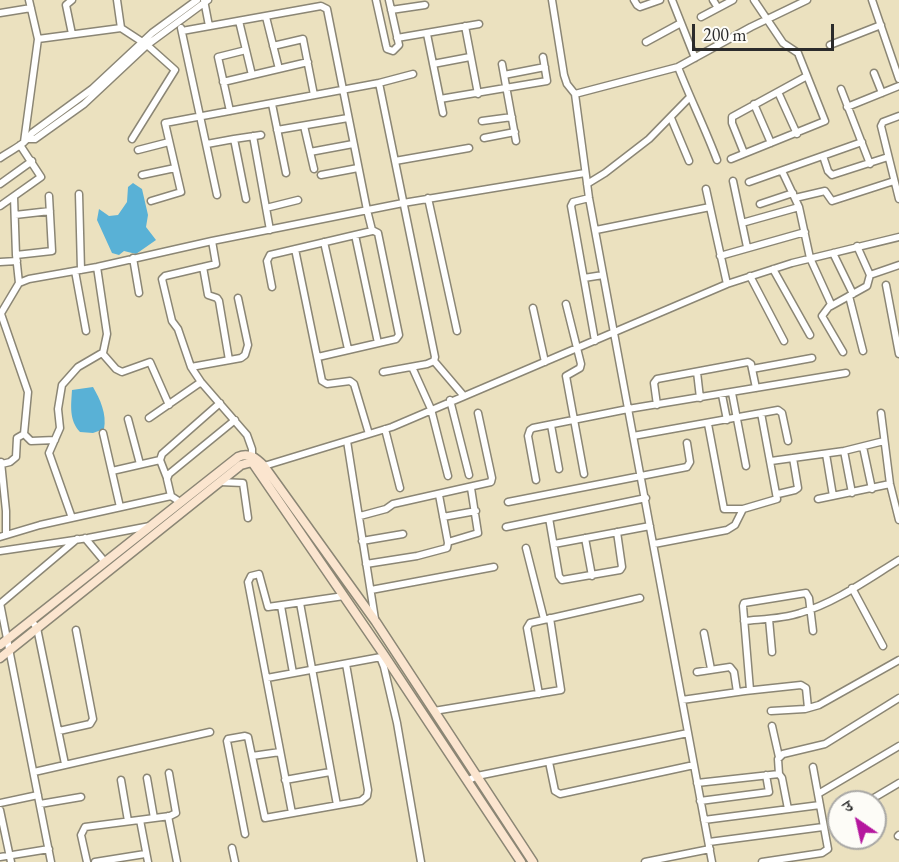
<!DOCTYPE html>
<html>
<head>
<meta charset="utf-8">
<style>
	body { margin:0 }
	#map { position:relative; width:899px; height:862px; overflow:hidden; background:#ebe1bf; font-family:"EB Garamond","Noto Serif Devanagari",serif }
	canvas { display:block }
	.north { position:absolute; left:827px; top:790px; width:60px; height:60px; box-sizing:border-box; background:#fdfcf7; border:2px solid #a9a8a5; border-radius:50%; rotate:326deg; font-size:16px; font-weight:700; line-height:24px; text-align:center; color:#2b2b2b }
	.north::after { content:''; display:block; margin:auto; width:21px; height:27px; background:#b5179e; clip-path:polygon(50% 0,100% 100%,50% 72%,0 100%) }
	.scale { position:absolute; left:692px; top:24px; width:142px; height:27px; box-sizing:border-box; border:3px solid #2b2b2b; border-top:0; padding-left:8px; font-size:18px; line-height:21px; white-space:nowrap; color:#2b2b2b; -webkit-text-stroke:4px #fdfcf7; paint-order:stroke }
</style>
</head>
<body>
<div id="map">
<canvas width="899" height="862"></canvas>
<div class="north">उ</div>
<div class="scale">200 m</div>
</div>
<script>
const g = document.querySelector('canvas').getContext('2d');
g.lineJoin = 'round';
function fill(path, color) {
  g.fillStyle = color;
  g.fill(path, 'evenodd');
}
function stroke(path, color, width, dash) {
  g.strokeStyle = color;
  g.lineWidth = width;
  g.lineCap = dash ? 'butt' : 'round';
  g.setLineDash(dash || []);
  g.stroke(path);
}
const water = new Path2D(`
	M133 183 142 189 148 215 146 227 156 240 136 254 124 251 119 255 112 253 97 220 99 209 109 216 118 215 127 202 128 187Z
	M93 387C100 399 107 414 104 429L93 433 80 432C69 420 71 406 72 390Z`);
const minor = new Path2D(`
	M117 0 121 28
	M204 0 209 26
	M376 0 386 45 387 49 393 51 399 45 389 0
	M552 0 564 75 567 84 575 94 589 198 712 862
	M634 0 637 5 640 7 660 0
	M672 0 695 58
	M713 0 718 8
	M872 0 899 79
	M391 10 425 5
	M0 13 31 8
	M266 17 279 69
	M701 17 733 0
	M239 21 252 75
	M465 26 478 94
	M181 28 217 195
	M182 31 321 6 327 9 367 210 372 230 378 233 399 335 396 339 318 357
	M72 34 66 5 72 0
	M427 34 443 113
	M397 38 479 24
	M38 39 121 28 147 45 175 70 132 139
	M646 42 681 23
	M830 45 881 25
	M273 46 303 39 314 95
	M433 64 470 57
	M502 64 516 141
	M678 67C690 98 705 128 717 160
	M874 73 882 93
	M504 75 545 67
	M223 82 308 62
	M379 83 435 357 434 361 463 395
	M841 89 870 164
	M778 92 797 134
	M575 94 678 67 751 27 807 0
	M440 99 547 81 543 57
	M272 104 286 173
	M754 104 771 143
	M847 107 899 86
	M230 111 218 57 246 50
	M899 116 883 122 881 126 899 199
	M671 118 689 161
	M482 121 512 117
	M304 126 314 169
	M277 130 348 118
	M253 136 270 230
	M484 138 515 132
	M28 139H35L84 104 147 45 208 0
	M234 139 261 135
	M24 142 38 39 29 0
	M207 144 234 139 246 199
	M138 150 169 142
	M310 152 353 144
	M744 153 732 123V117L807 76
	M823 156 828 171 832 175 888 157
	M0 158C11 150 25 145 32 133L92 89 152 33 197 0
	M731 159 825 121 798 53 783 43 754 0
	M395 161 469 148
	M782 171 799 207 810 258 831 304 822 316 843 352
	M142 175 175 168
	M321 175 358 168
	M733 181 747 247
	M749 182 862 142
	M0 184 32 161
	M587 184 605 173 649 139 689 98
	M706 189 727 284
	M79 194 81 270
	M14 197 16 255 19 283
	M428 198 457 331
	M589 198 573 202 571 206 595 341
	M795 198 825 191 832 201 894 181
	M151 201 181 192 165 123 379 83 413 74
	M760 204 793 193
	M0 206 41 177 20 145
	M266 208 298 200
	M15 215 50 211
	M742 223 799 207
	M596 230 710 207
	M355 235 378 343
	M212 241 216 264 165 276 162 279 172 321 178 329 191 367 201 382 247 435 252 449V459
	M324 242 348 349
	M857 246 870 275
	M295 249 322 381 327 384 350 381 354 384 369 434
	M833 253 853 294
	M16 255 52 251 49 196
	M720 256 805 232
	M133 258 139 293
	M0 262 17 261
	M97 267 107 334 103 353
	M203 267 208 295 217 298 219 301 229 360
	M773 269 810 335
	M75 271 86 331
	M750 276 784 341
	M584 278 603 275
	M886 285 899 354
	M272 287 267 261 270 255 372 231
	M849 296 863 351
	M566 304 581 364 580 368 566 376 584 474
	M831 306 867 286 870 275 899 265
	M533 308 545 362
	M1 314 28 392 24 434 17 438 16 457 10 462 2 464
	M0 315 19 283 29 279 97 267 212 241 403 203 585 173
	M191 367 241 358 245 355 248 345 238 298
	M412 367 431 409 448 476
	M752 369 812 358
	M383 372 427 364 434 361
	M697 372 700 398
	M732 393 746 466
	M722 395 727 420
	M450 400 469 475
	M657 405 654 383 657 379 748 362 751 364 756 388
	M881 413 890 484 899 520
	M149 418 201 382
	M128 419 140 464
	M708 424 724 509H743
	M551 425 559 469
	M385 429 400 488
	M103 433 120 507
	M24 434 31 441 55 440
	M633 436 778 410 782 413 788 441
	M347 441 375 619
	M863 447 872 489
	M844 451 852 493
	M826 454 833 496
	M771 461 844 451 884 441
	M1 462 6 511V535
	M264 466 392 427 727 284 792 263 899 237
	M112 471 160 460
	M167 478 160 460 162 454 220 403
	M536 480 528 436 530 430 533 428 628 409 846 373
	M220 482 243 483 248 518
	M778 494 795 490 798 488 793 458
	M171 496 167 479 169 474 235 420
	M818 499 890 484
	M508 502 687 467 690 462 687 443
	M360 516 386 509 393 504 491 482 492 478 478 413
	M443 517 476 511
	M72 518 49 453 60 428 58 409 62 385 78 367 102 353 116 369 122 372 150 362 169 405
	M549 518 559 576 562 580 620 570 622 567 617 532
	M506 527 646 498
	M0 537 40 525 171 496 180 502
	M85 538 105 562
	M585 538 592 576
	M362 541 403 534
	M448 542 478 533 471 488
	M554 544 650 526
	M654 544 727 530 735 525 743 509 777 499 761 413
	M526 548 544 619
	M0 551 88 538 150 526
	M366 564 417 556 447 548 448 543 439 495
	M852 588 883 646
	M371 590 494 567
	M0 603 51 862
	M300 603 337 805
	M0 604 77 539
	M281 606 293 673
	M769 619 772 652
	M31 620 37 628 65 764
	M744 621C763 619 782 619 800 613 835 603 868 579 899 560
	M704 633 711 669
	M380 657 384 667 397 723 421 862
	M697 672 730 667 734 672 737 692
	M267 678 381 657
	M750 690 743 606 744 603 806 593 809 598 813 631
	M539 694 527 628 530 623 640 598
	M682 700 745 691 801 685 806 688 808 708
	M434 711 561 690 550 618
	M771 711 805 709 819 705 899 660
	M772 726 779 757
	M59 731 90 724 93 719 76 630
	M252 756 280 752
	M549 762 555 791 560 794 694 765
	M34 772 210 732
	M779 774 778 759 783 754 825 744 899 698
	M147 778 154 818
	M121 780 128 821
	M285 780 330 772
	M467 781 477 776 688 733
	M697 783 779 774 782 778 788 809
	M818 794 899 746
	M700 801 769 792 766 775
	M867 802 899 783
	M0 803 38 795
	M40 804 81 797
	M0 810 11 862
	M292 813 248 582 251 576 259 574 268 607 344 596
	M168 816 177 862
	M140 820 148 862
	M704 820 820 805
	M245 834 227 741 228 739 245 736 248 737 265 818 361 801 367 796 368 790 346 664
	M898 836 899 835
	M709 842 823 827
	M232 848 235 862
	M0 857 49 849
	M87 862 81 835 85 827 170 816 176 813 169 773
	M95 862 145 854
	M645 862 710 849
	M762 862 822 853 828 849 813 767`);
const secondary = new Path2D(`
	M0 645 238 457C249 452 256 458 264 466L376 622 533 862
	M0 658 241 465 252 462 384 655 521 862`);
fill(water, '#59b1d6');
stroke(minor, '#8b8675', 9);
stroke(secondary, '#8b8675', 11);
stroke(minor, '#fff', 6);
stroke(secondary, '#fbe5cf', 8);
</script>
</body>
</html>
